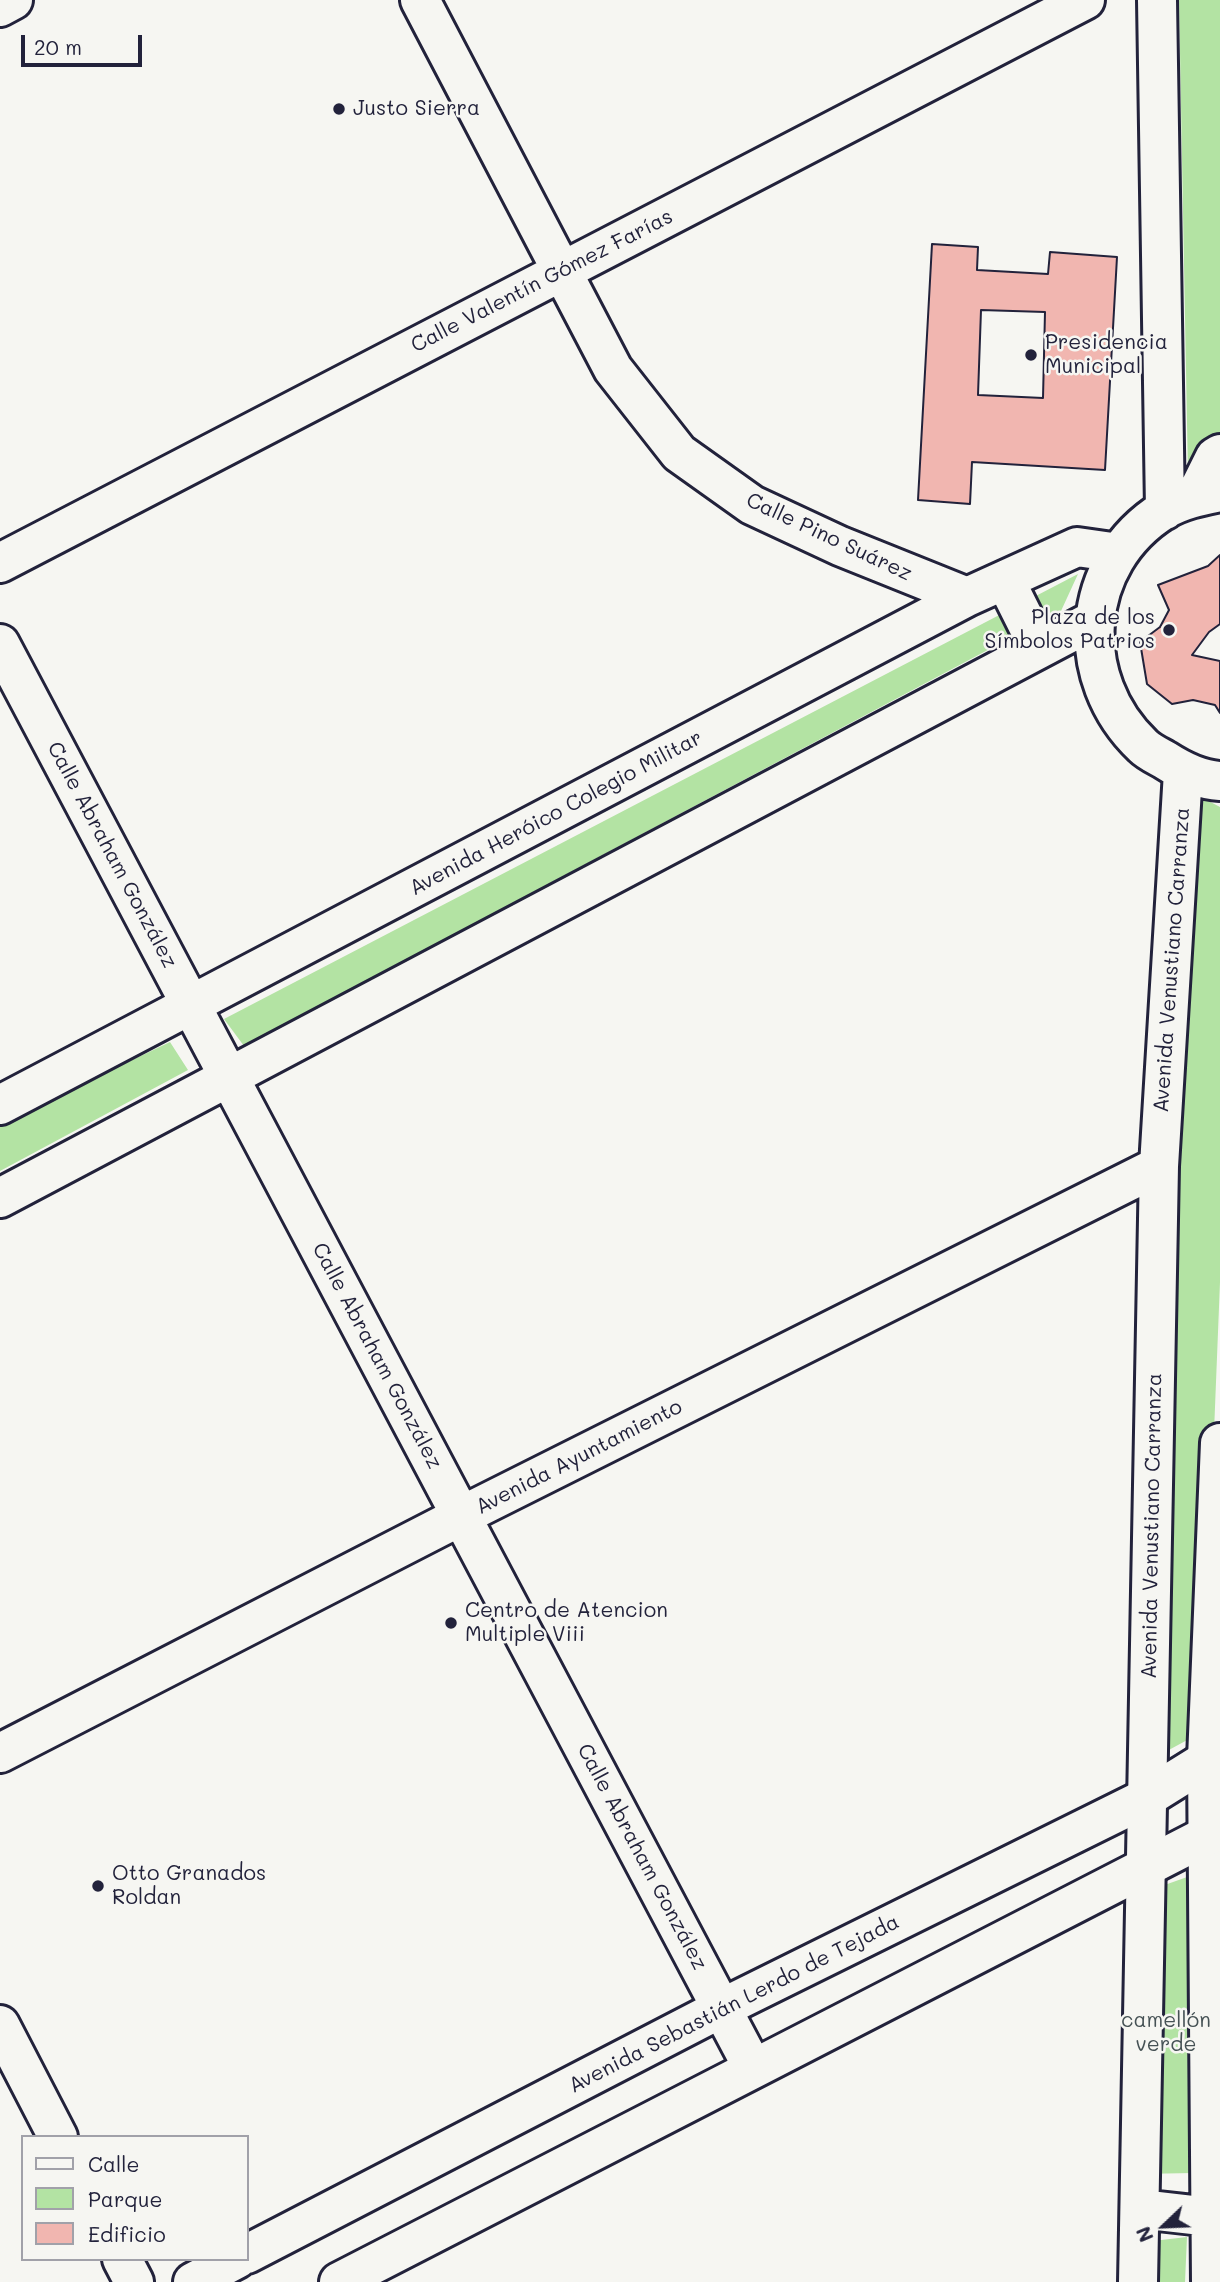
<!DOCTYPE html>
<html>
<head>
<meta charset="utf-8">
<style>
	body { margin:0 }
	#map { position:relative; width:1220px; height:2282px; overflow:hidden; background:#f6f6f2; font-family:Mali,sans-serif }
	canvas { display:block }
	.legend { position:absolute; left:21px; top:2135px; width:228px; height:126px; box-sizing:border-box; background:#f6f6f2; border:2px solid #a1a1a9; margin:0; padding:9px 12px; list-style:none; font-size:21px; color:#22223b }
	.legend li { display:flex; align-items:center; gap:14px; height:35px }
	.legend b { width:35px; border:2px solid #a1a1a9 }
	.north { position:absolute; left:1129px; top:2191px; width:70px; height:70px; -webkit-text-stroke:5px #f6f6f2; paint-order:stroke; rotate:247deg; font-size:19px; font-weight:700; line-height:28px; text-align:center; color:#22223b }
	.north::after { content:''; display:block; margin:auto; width:24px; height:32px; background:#22223b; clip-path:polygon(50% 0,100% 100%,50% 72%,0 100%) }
	.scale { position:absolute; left:21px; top:35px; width:121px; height:32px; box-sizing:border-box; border:4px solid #22223b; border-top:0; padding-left:9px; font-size:21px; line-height:24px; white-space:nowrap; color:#22223b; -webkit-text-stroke:5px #f6f6f2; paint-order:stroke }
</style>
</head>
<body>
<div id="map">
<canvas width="1220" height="2282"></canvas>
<ul class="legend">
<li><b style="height:9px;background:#f6f6f2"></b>Calle</li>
<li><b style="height:19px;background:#b3e3a3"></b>Parque</li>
<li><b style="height:19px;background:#f1b6b0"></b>Edificio</li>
</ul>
<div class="north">N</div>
<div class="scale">20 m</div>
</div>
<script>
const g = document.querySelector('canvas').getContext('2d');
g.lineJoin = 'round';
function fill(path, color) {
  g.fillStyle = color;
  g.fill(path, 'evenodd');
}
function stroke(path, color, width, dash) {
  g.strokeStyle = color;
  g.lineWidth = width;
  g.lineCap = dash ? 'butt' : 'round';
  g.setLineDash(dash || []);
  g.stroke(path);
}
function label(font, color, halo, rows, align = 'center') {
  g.font = font + ' Mali,sans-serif';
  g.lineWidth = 5;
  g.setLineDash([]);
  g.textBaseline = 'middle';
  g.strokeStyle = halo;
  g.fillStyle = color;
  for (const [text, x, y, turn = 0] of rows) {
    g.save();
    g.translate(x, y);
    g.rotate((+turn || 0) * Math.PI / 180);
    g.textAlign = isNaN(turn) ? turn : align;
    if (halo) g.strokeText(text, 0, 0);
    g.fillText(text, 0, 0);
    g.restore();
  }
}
const green = new Path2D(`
	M1179 0H1220V472L1188 476Z
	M1078 574 1061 611 244 1046 224 1019Z
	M1184 788 1220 807V1282L1202 1732 1143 1764Z
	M170 1042 188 1070 0 1171V1123Z
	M1190 1876 1193 2173 1140 2174 1142 1893Z
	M1187 2237 1185 2282H1143L1144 2242Z`);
const building = new Path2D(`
	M932 244 978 247 977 270 1048 274 1050 252 1117 257 1105 470 972 462 970 504 918 500ZM981 310 1045 312 1043 398 978 395Z
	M1220 555V624L1209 632 1192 655 1220 661V713L1215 705 1193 700 1172 704 1147 684 1140 642 1160 627 1169 610 1158 585 1208 566Z`);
const minor = new Path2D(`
	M420 0 613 369 679 453 752 505 840 546 967 597
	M1157 0 1165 510
	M1220 492C1200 496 1181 500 1164 510 1079 563 1072 679 1143 746 1149 752 1158 756 1165 760 1182 771 1200 780 1220 781
	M1195 497 1215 457 1220 454
	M0 563 1085 0
	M1005 580 1039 648
	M0 644 753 2068
	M0 1105 967 597 1077 547 1119 553
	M0 1198 1094 620
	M0 1753 461 1516 1159 1166
	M0 2025 58 2137
	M1140 2209 1220 2218
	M122 2259 134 2282
	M1138 2282 1159 1166 1183 772
	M1211 2282 1207 1759 1220 1443`);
const tertiary = new Path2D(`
	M247 2254 722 2008 1146 1798 1220 1752
	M193 2282 237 2259
	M339 2282 1220 1829`);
const secondary = new Path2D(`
	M0 7 13 0`);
const markers = [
	[339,109,7,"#22223b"],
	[1031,355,7,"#22223b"],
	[1169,630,7,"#22223b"],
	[451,1623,7,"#22223b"],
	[98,1886,7,"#22223b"]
];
const poiNames = [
	["Justo Sierra",353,109],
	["Presidencia",1045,343],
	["Municipal",1045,367],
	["Plaza de los",1155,618,"right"],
	["Símbolos Patrios",1155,642,"right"],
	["Centro de Atencion",465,1611],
	["Multiple Viii",465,1635],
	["Otto Granados",112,1874],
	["Roldan",112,1898]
];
const streetNames = [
	["Calle Valentín Gómez Farías",542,281,-27],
	["Calle Pino Suárez",829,537,25],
	["Avenida Heróico Colegio Militar",556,813,-28],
	["Calle Abraham González",112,855,62],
	["Avenida Venustiano Carranza",1172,960,-86],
	["Calle Abraham González",377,1356,62],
	["Avenida Ayuntamiento",579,1457,-27],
	["Avenida Venustiano Carranza",1152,1526,-89],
	["Calle Abraham González",642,1857,62],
	["Avenida Sebastián Lerdo de Tejada",734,2004,-27]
];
const parkNames = [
	["camellón",1166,2021],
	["verde",1166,2045]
];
fill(green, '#b3e3a3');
fill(building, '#f1b6b0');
stroke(building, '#22223b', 2);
stroke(minor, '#22223b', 44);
stroke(tertiary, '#22223b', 44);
stroke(secondary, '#22223b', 44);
stroke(minor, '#f6f6f2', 38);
stroke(tertiary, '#f6f6f2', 38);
stroke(secondary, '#f6f6f2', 38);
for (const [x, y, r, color] of markers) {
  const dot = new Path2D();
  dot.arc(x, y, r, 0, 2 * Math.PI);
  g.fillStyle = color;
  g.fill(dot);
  stroke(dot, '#f6f6f2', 2.5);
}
label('21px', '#22223b', '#f6f6f2', poiNames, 'left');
label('21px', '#22223b', '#f6f6f2', streetNames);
label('21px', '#465255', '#f6f6f2', parkNames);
</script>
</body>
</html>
